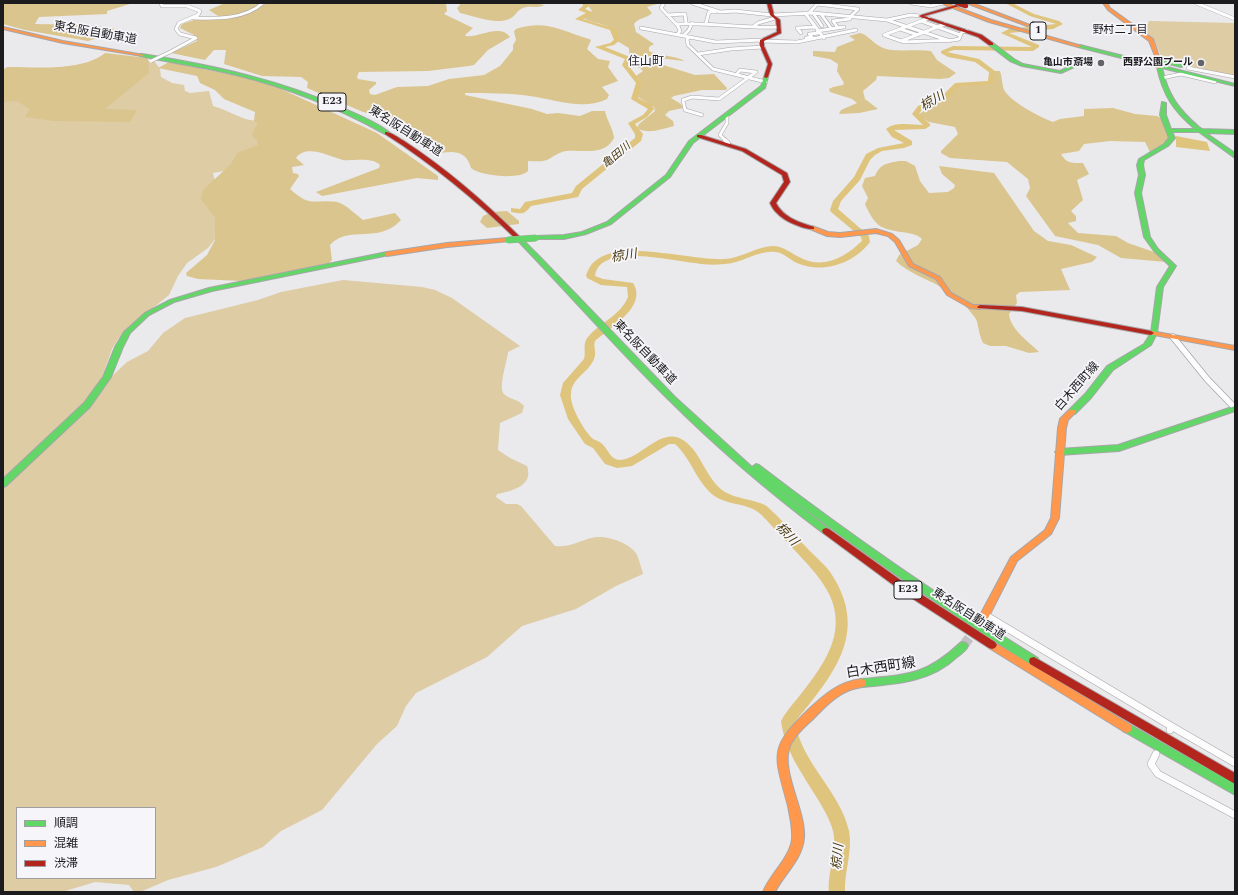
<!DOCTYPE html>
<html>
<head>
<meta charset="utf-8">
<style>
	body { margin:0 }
	#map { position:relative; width:1238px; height:895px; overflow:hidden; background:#eae9ec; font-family:Spectral,"Noto Sans JP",serif }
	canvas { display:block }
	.frame { position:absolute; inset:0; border:4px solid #1c1c1e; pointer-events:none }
	.legend { position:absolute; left:16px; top:807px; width:140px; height:72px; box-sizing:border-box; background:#f6f6fa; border:1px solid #9f9fa2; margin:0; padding:5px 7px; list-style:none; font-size:12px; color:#1c1c1e }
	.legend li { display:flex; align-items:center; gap:8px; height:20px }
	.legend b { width:20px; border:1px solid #9f9fa2 }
</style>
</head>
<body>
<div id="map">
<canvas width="1238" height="895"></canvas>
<div class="frame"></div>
<ul class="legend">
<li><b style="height:5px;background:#63d668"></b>順調</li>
<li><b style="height:5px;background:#ff974d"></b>混雑</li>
<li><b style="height:5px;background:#b3261e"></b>渋滞</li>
</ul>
</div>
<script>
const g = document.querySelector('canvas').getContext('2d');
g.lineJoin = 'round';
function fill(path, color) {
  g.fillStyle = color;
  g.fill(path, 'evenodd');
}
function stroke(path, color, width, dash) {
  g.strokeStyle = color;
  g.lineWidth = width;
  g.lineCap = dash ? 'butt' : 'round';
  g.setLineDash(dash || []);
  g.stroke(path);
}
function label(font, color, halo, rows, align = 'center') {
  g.font = font + ' Spectral,"Noto Sans JP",serif';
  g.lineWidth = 3.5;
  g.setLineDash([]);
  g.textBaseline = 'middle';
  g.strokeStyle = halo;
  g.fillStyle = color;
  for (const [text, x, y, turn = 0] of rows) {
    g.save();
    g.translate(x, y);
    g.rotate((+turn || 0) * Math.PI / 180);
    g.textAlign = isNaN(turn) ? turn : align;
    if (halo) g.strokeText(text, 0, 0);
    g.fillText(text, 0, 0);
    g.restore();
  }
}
const green = new Path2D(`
	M1149 21 1235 23V77L1182 64 1161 56 1154 40 1133 25 1148 24Z
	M130 57 155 62 160 69 161 77 172 83 184 85 185 91 190 93 209 91 213 106C231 111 243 122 262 121V145L224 171 213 173 217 190 222 230 208 248 187 263 178 276 169 295 128 328 118 339 112 349 102 377H111L127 362 148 351 163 333 185 318 258 300 281 292 343 280 422 287 435 290 452 298 520 346 508 352C507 363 497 389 505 395 511 400 518 399 524 406L522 413 500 423 498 450 510 458 527 466C534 486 512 491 497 494L496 497 506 504H517L521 506 555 546C567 548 580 541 591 538 604 534 628 542 636 553 639 559 641 567 643 574L616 586 576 609 522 626 487 657 416 693 406 706 397 726 377 744 322 810 281 831 263 847 216 867 168 880 140 892H134L129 885 95 882 62 892H3V70L55 68ZM17 808H155V878H17Z`);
const forest = new Path2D(`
	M3 3H130V4L107 11V14L39 17 35 24 90 25 123 30 88 41 25 30 3 24Z
	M225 3H446L447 11 444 14 473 28 465 35 466 36C479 38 500 23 510 37L488 50 474 65 469 66 428 71 359 72 357 77 358 79 376 82V84L369 90 370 94 375 95 397 87 428 86 449 79 484 75 500 66 513 50V45L516 40 514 31 516 29C545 19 562 31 589 39L591 40 587 49 598 59 610 61 608 67 618 81 602 87 609 95 607 99C583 111 554 99 530 96 509 93 487 93 465 93V95L532 109 547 114 558 113 580 116 592 111H605C607 121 613 128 614 138 604 157 583 149 566 151 559 152 553 157 547 160 542 162 534 161 528 161V171C520 180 480 176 471 168 465 147 450 152 432 154L407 133 408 131 406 123 402 120 363 112 307 88 308 82 301 77 262 76 224 64 226 50H214L205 60 171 53 197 41 194 35 180 28 182 24 194 20 217 19 218 16 209 10Z
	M459 3H535L544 5C538 9 530 5 523 8 517 10 515 17 509 19 495 25 474 16 460 13L457 8 460 5Z
	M586 3H660L647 7 652 13C646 19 639 17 634 24L636 32 654 44 649 47V51C659 56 678 56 684 61L649 57 660 64 695 75 714 74 727 88 726 90H702L674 96 671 98 681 104 683 108 669 111 665 115 673 121 674 126C662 129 648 135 637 128L639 124 655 111 654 107 638 97 641 82 636 76 643 71 640 68 630 64 629 48 617 41 619 38C609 21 598 26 583 18L592 11Z
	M860 33C869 35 873 45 886 49 900 52 917 49 931 51L937 60 956 73 949 78 940 79 877 76 876 80 863 91 865 99 878 109 859 113 839 114 841 110 857 103 852 99 830 92 829 89 833 87 843 85 844 83 837 71 838 64 830 59 813 56V51L835 52 837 47 855 40 849 36Z
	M105 53 148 58 149 73 105 109 137 110 130 122 54 121 25 117 30 109 17 101 3 102V70L7 67C36 67 81 72 105 53Z
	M169 62 247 78 279 88 377 133 438 176V180L417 178 322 196 316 192 379 168 380 165C372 157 354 161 343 160 331 157 306 143 296 158L304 165 292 167 293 173 298 174 299 176 290 189C311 208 313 199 337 202 346 204 356 215 363 220L395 213 401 220C378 245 349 224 330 245L332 260 329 263 242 281 198 279 187 276 186 273 207 255 215 240V218L201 199 203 190 231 164 237 153 258 145 257 140 252 136 254 129 258 124 254 121 255 112 224 99 215 90 200 83 197 76 158 68Z
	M993 71H1000C1002 77 1002 82 1003 87 1005 99 1041 118 1053 122L1060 119 1084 116V109L1113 108 1135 114 1157 116 1164 120 1169 137 1167 141 1150 152 1145 142 1110 141 1084 144 1079 151 1061 154C1067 164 1072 163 1083 163L1089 174 1077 180 1083 200 1071 211 1076 216V221L1068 223 1078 233 1116 236 1128 243 1154 252 1166 262 1121 258 1098 245 1055 236 1026 196 1030 188 1028 179 1007 162 950 158 941 153V151L958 134 955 127 929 122 918 115 950 92 955 86 987 83 993 76Z
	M900 161H906L915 166 920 181 929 193 948 192 954 188 955 185 942 174 939 166 994 173 1034 231 1048 241 1071 245 1097 257 1092 262 1061 269 1070 290 1020 292 1016 295 1017 303 1009 314C1010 329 1029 342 1039 352L1029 353 1006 346H990L983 343C979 335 978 323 976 319 966 305 954 294 939 286 925 278 908 273 896 261L899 255 918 245 922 239C918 235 913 234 908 233 882 229 876 229 865 204L868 198 862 186 865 178 875 176C880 164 887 163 900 161Z
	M507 211 519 221V224L487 228 480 222 483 216 492 212Z`);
const water = new Path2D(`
	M1176 136 1207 142 1210 151 1176 147Z`);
const river = new Path2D(`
	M582 3H588L589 6 585 9 594 13 583 19 616 29 620 40 614 45 605 47 630 57 628 65 642 83 638 98 652 105 654 109 647 117 635 124 643 134 641 141 582 189 578 197 531 206C524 215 522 214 511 212V208L520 209 525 202 572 193 576 186 635 138V134L628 123 643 115 648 109 631 99 636 83 622 65 625 59 595 47 610 43 614 40 610 30 575 19 586 13 578 10 583 6Z
	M1005 3H1012L1034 14 1059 21 1063 24 1053 29 1009 33 1039 45V47L1033 51 954 50 947 52 979 59 995 71 994 82 987 85 959 86C955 90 952 95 947 98 937 103 925 103 919 114L930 124V126L925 129 894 130 912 141V145L904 148 882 151 875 155 870 160 860 180 841 201 838 209 869 236 870 242C853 264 823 274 797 263 790 260 783 252 775 252 759 250 742 263 725 264 715 265 705 265 695 263 673 261 599 242 595 276L603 279 633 283C648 306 610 328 595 341 593 347 597 353 594 359 589 372 572 378 571 393 569 405 584 431 593 439 595 440 599 441 601 443 608 448 610 460 620 460 641 459 661 426 683 440 702 452 705 479 725 492 737 499 752 499 765 505 774 511 798 539 807 548 815 557 826 565 832 575 870 634 832 676 795 722 802 764 840 791 849 831 853 851 844 872 845 892H829C827 872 838 851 833 831 830 819 823 808 817 798 802 773 785 751 781 721 785 713 791 706 797 699 812 680 828 660 834 637 844 596 812 570 788 543 778 534 769 521 758 512 746 503 726 505 713 495 696 481 691 458 675 444H669L632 466 617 468 605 464 593 448 585 444 568 419 560 395 563 383 584 359C586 353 583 346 586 340 596 324 620 317 628 297L627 287 601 285 587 278 586 275C588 271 590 265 594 262 619 238 691 261 725 259 742 258 757 246 774 246 784 247 791 253 799 257 823 270 844 258 862 241L861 237 831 212 830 210 833 201 854 177 866 154 878 148 904 143 892 137 886 129C895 121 912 125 923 125L912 114 918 106 943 95 955 83 988 81 989 72 975 62 948 57 941 53V51L953 46 1032 47 1001 33 1009 29 1056 24 1030 16Z`);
const secondaryTunnel = new Path2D(`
	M963 646 976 629`);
const streetFar3 = new Path2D(`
	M161 3 162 6H187L200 11 198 15 179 23 176 29 180 34 196 38 170 52
	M664 3 661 8 678 26 680 31 677 35
	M692 3 720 12 735 11 772 15 813 13 887 20 950 41
	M911 3 931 6 943 3
	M1196 3 1235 19
	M805 13 824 38
	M809 13 817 4 858 9 851 16
	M813 13 822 26
	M821 14 831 28
	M667 15 685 14 686 23
	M194 18C217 19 245 19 263 3
	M929 18 884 35 901 41 945 24
	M887 20 911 15 920 16
	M921 21 960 35
	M706 23 709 12H715
	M676 24C710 22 745 29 779 27
	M753 27 758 23 775 18
	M641 28 716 42 762 40
	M838 28 833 21 850 19 848 16
	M900 29 918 35
	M817 31 844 27
	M801 33 797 28 815 27
	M683 36 689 30 692 23
	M690 37 687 39 688 45 713 69 766 82
	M806 38 812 37 809 34 819 33
	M761 41 797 42 856 30
	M903 42 954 40 959 39 962 32 967 31
	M698 54 731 49 763 47
	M1188 68 1235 77
	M1162 78 1181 74 1215 82
	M702 115 685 110 683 100 692 97 719 99 756 72 740 70 737 74
	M726 141 720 135 727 123V114`);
const streetFar2 = new Path2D(`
	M725 140 728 143`);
const streetFar1 = new Path2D(`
	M1173 337 1207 379 1235 408`);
const street = new Path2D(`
	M985 615 1171 726 1170 730
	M1171 726 1235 763
	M1156 754 1151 764 1158 774 1235 815`);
const fast = new Path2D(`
	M989 43H993L1014 59 1023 64 1060 71 1077 63 1081 64 1061 73 1022 66 1010 61 989 45Z
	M1080 45 1235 84V86L1162 68C1168 95 1178 109 1199 127L1202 129 1235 130V134L1206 133 1235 153V158L1199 132H1172L1175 138 1168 146 1144 160 1143 165 1145 175 1141 193 1150 237 1158 249 1176 266 1163 287 1157 333 1151 345 1113 370 1091 398 1075 414H1069L1068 412 1069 410 1085 394 1107 366 1144 344 1151 333 1157 287 1170 266 1154 251 1144 237 1135 193 1139 175 1137 165 1139 159 1164 144 1169 138 1160 115 1162 102 1166 103V115L1171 129H1195C1173 110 1163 95 1157 67L1078 47V46Z
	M142 54C212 65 282 80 347 110 361 116 378 123 390 133L385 134C338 108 289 88 236 75 204 67 172 63 140 56V54Z
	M1149 57 1183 65V66L1181 67 1147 59V57Z
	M766 76 768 77 765 88 693 143 670 177 611 224 586 234 564 239H534L533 238 536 236 564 235 582 232 607 222 666 175 689 141 761 86 764 77Z
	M520 238 522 239 541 258 675 397 752 467 756 464 759 465C849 534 941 598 1038 658L1039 661 1038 664 1034 665 1030 664C941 607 854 548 771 483L829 529 830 531 829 533H823C769 492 717 448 669 400 617 349 569 294 518 241V239Z
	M387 252 390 254 389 255 212 291 174 302 149 315 130 333 123 347 111 377 90 407 6 486 3 487V479L84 403 103 377 115 347 124 332 145 313 170 300 209 288Z
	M1235 406V411L1119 451 1059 455 1055 452 1059 449 1118 445Z
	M963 642 966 643 968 646C966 651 961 654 957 657 931 682 896 684 861 687L857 686 856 683 857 680 861 679C906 675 925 676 960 643Z
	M1127 723 1235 784V795L1123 731 1122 728 1123 725Z`);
const slow = new Path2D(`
	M940 3H946L991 20 1082 46 1078 47 989 22Z
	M966 3H972L1030 25 1027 26Z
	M1103 3H1107L1110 8 1153 39 1161 62 1157 61 1149 41 1108 10Z
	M3 27 63 41 144 55 142 56 63 43 3 29Z
	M812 226 828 232 840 233 876 229 892 234 899 240 913 264 940 277 951 293 973 305H980L983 307 980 309 970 308 947 295 936 279 909 266 895 242 888 236 876 233 840 237 827 236 810 229 809 228Z
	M508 238 510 239V241L447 247 387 256 384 254 387 252 447 243Z
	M1151 331 1235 346V350L1149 334 1148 333 1149 332Z
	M1069 410H1075L1076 412 1068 420 1066 428 1059 518 1051 534 1017 561 986 622 983 623 980 622 978 619 1011 557 1045 530 1051 518 1058 428 1060 419Z
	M992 641 1131 725 1132 728 1131 731 1127 733 1123 731 989 648 987 645 989 642Z
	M861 679 865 680 866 683 865 686C860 688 855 688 850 690 834 696 823 709 812 720 804 727 794 736 790 746 780 771 806 810 804 838 802 860 784 874 775 892H763C770 874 790 858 792 839 793 828 790 817 788 806 774 753 768 749 809 709 825 694 839 682 861 679Z`);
const jam = new Path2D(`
	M767 3H771L774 15 780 20 781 33 764 41V46L772 64 768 77 766 78 764 77 768 64 760 46V40L777 32 776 20 770 15Z
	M963 3H970L924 16 982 35 993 43V45H989L978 37 918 16Z
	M385 132C392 132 398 138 404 141 447 169 486 203 522 239V241H518C477 201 434 165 385 134Z
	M697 135H701L746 149 787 173 790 182 776 203C784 218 799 222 814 227V229C805 230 784 221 778 214 774 211 772 207 770 203L784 182 782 175 742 151 697 137Z
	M980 305 1022 307 1151 331 1154 333 1151 335 1022 311 978 308 977 307Z
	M826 528 829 529 913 589 995 642 997 645 995 648 992 649 989 648 907 595 823 533 822 531 823 529Z
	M1034 657 1235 773V784L1030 664 1029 661 1030 658Z`);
const streetBridge = new Path2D(`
	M151 61 170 52`);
const fastBridge = new Path2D(`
	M508 240 536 238`);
const slowBridge = new Path2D(`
	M1159 61V66`);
const jamBridge = new Path2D(`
	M957 3 966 6`);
const markers = [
	[1101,63,4,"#646466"],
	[1201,63,4,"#646466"]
];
const farPoinames = [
	["亀山市斎場",1093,63],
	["西野公園プール",1193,63]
];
const shields = [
	[1038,31,16],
	[332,102,28],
	[908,590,28]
];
const shieldNames = [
	["1",1038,31],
	["E23",332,102],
	["E23",908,590]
];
const farNeighbourhoodnames = [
	["野村二丁目",1120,31]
];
const farWaternames = [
	["亀田川",617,156,-40]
];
const streetNames = [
	["東名阪自動車道",95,34,10],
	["東名阪自動車道",405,132,32],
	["東名阪自動車道",644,353,46],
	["白木西町線",1078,387,-49],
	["東名阪自動車道",968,615,33]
];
const farQuarternames = [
	["住山町",646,63]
];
const waterNames = [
	["椋川",933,102,-30],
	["椋川",624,257,-9],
	["椋川",786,535,47],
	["椋川",839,857,-84]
];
const nearStreetnames = [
	["白木西町線",881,669,-9]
];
fill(green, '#ddcca4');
fill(forest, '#dbc58e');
fill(water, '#dfc47e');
fill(river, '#dfc47e');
stroke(secondaryTunnel, '#c1c0c3', 10, [10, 5]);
stroke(streetFar3, '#a7a6a9', 4);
stroke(streetFar2, '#a7a6a9', 5);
stroke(streetFar1, '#a7a6a9', 7);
stroke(street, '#a7a6a9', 8);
stroke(fast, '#a7a6a9', 2);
stroke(slow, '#a7a6a9', 2);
stroke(jam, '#a7a6a9', 2);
stroke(streetFar3, '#fcfcfc', 3);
stroke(streetFar2, '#fcfcfc', 4);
stroke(streetFar1, '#fcfcfc', 5.5);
stroke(street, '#fcfcfc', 7);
fill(fast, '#63d668');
fill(slow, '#ff974d');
fill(jam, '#b3261e');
stroke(streetBridge, '#a7a6a9', 4, []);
stroke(fastBridge, '#a7a6a9', 7, []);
stroke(slowBridge, '#a7a6a9', 5.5, []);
stroke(jamBridge, '#a7a6a9', 5.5, []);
stroke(streetBridge, '#fcfcfc', 3);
stroke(fastBridge, '#63d668', 6);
stroke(slowBridge, '#ff974d', 4.5);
stroke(jamBridge, '#b3261e', 4.5);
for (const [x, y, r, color] of markers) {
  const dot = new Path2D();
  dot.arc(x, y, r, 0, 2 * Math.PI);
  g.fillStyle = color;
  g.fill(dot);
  stroke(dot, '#f6f6fa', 1.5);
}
label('bold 10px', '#1c1c1e', '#f6f6fa', farPoinames, 'right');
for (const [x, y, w] of shields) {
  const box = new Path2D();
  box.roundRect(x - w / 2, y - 9, w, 18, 3);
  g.fillStyle = '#f6f6fa';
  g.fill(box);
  stroke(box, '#1c1c1e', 1);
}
label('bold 11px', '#1c1c1e', null, shieldNames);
label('11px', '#1c1c1e', '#f6f6fa', farNeighbourhoodnames);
label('italic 11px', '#4b3b10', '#f6f6fa', farWaternames);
label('12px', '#1c1c1e', '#f6f6fa', streetNames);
label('12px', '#1c1c1e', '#f6f6fa', farQuarternames);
label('italic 13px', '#4b3b10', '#f6f6fa', waterNames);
label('14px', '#1c1c1e', '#f6f6fa', nearStreetnames);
</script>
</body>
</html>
